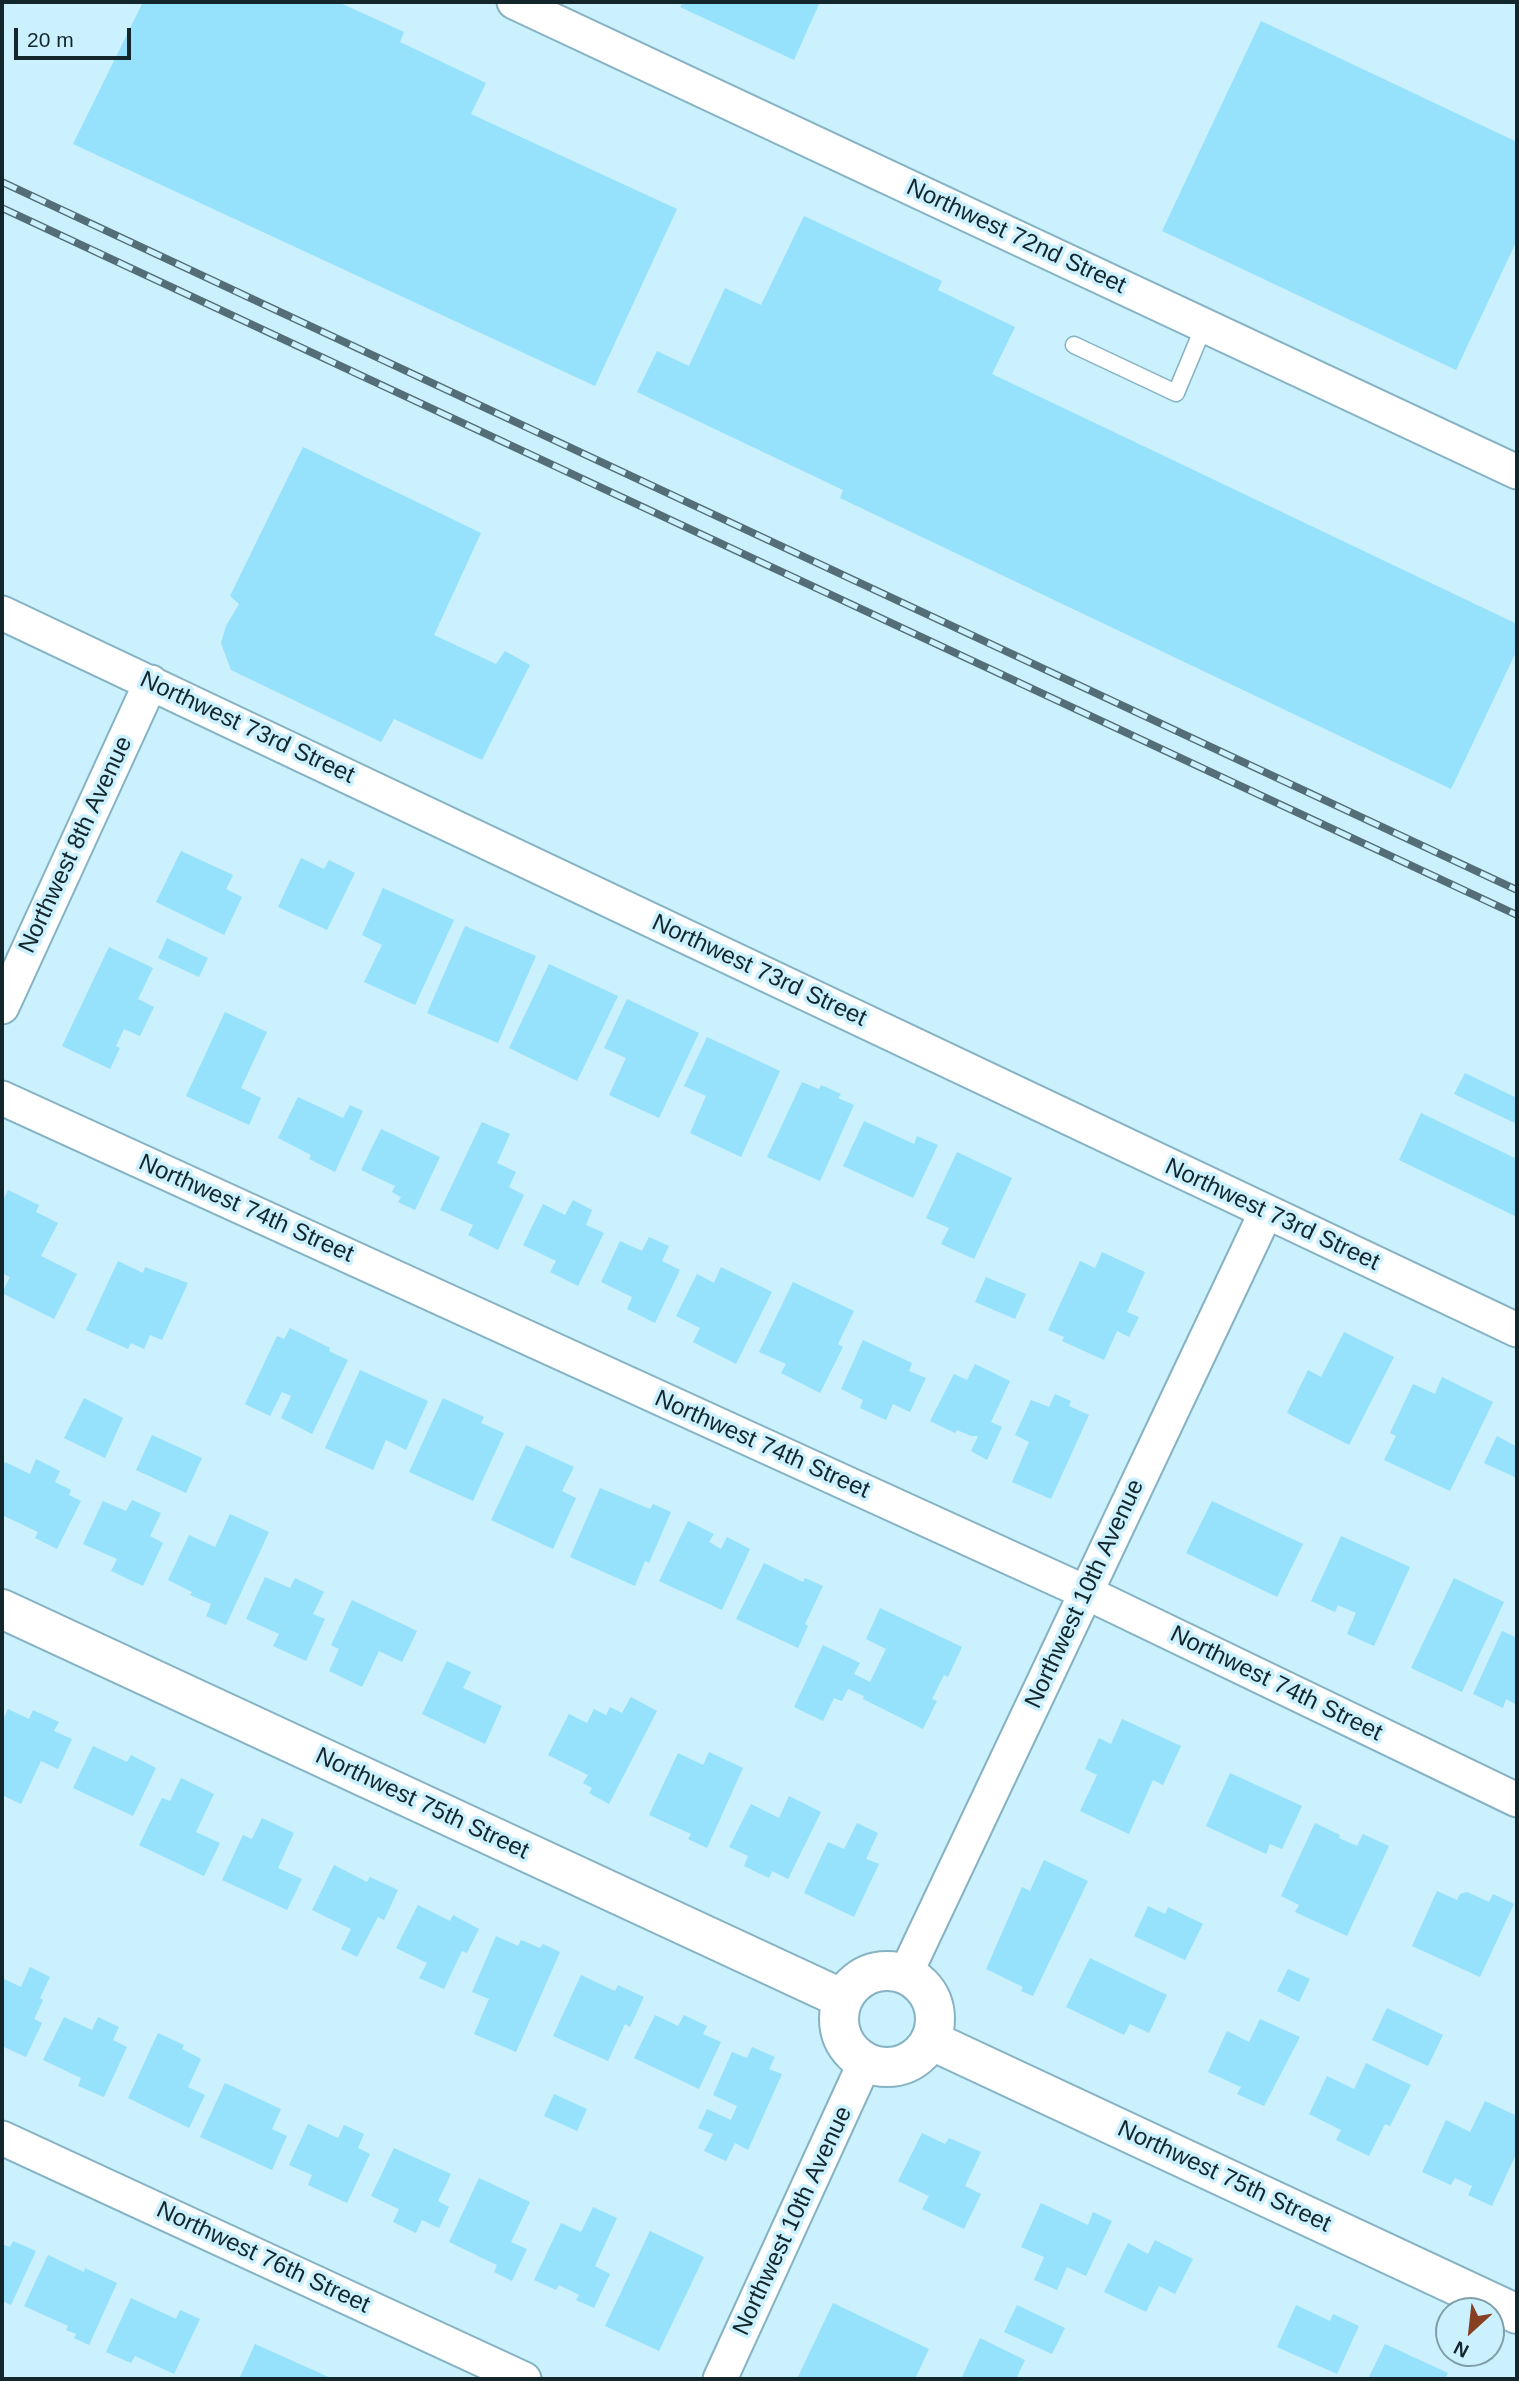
<!DOCTYPE html>
<html>
<head>
<meta charset="utf-8">
<style>
	body { margin:0 }
	#map { position:relative; width:1519px; height:2381px; overflow:hidden; background:#cbf0fe; font-family:Helvetica,sans-serif }
	canvas { display:block }
	.frame { position:absolute; inset:0; border:4px solid #13262c; pointer-events:none }
	.north { position:absolute; left:1435px; top:2297px; width:70px; height:70px; box-sizing:border-box; background:#cbf0fe; border:2px solid #819faa; border-radius:50%; rotate:207deg; font-size:19px; font-weight:700; line-height:28px; text-align:center; color:#13262c }
	.north::after { content:''; display:block; margin:auto; width:24px; height:32px; background:#884022; clip-path:polygon(50% 0,100% 100%,50% 72%,0 100%) }
	.scale { position:absolute; left:14px; top:28px; width:117px; height:32px; box-sizing:border-box; border:4px solid #13262c; border-top:0; padding-left:9px; font-size:21px; line-height:24px; white-space:nowrap; color:#13262c; -webkit-text-stroke:5px #cbf0fe; paint-order:stroke }
</style>
</head>
<body>
<div id="map">
<canvas width="1519" height="2381"></canvas>
<div class="frame"></div>
<div class="north">N</div>
<div class="scale">20 m</div>
</div>
<script>
const g = document.querySelector('canvas').getContext('2d');
g.lineJoin = 'round';
function fill(path, color) {
  g.fillStyle = color;
  g.fill(path, 'evenodd');
}
function stroke(path, color, width, dash) {
  g.strokeStyle = color;
  g.lineWidth = width;
  g.lineCap = dash ? 'butt' : 'round';
  g.setLineDash(dash || []);
  g.stroke(path);
}
function label(font, color, halo, rows, align = 'center') {
  g.font = font + ' Helvetica,sans-serif';
  g.lineWidth = 7;
  g.setLineDash([]);
  g.textBaseline = 'middle';
  g.strokeStyle = halo;
  g.fillStyle = color;
  for (const [text, x, y, turn = 0] of rows) {
    g.save();
    g.translate(x, y);
    g.rotate((+turn || 0) * Math.PI / 180);
    g.textAlign = isNaN(turn) ? turn : align;
    if (halo) g.strokeText(text, 0, 0);
    g.fillText(text, 0, 0);
    g.restore();
  }
}
const building = new Path2D(`
	M143 2H338L404 32 400 42 486 83 471 114 677 209 595 386 73 144Z
	M683 2H820L794 60 680 7Z
	M1261 21 1517 142V240L1456 370 1162 231Z
	M804 216 942 281 938 290 1015 327 992 374 1517 624V650L1451 789 840 498 843 490 637 392 657 351 689 366 725 288 761 305Z
	M303 447 481 533 434 635 496 664 505 651 530 665 482 760 394 719 381 742 231 670 221 643 226 626 239 604 230 596Z
	M181 851 233 875 226 889 242 897 224 935 156 902Z
	M301 858 324 869 329 860 355 873 327 930 278 907Z
	M383 888 454 920 415 1005 364 982 382 945 362 935Z
	M465 926 536 956 498 1043 427 1013Z
	M167 938 208 958 199 977 158 958Z
	M109 947 153 968 138 999 154 1007 140 1036 124 1029 116 1046 120 1048 110 1069 62 1046Z
	M549 964 618 996 577 1081 509 1048Z
	M627 999 699 1033 659 1118 609 1095 626 1058 604 1048Z
	M225 1012 267 1032 241 1088 261 1098 249 1125 186 1096Z
	M707 1037 780 1071 741 1157 690 1133 706 1096 684 1086Z
	M1465 1073 1517 1098V1124L1454 1094Z
	M802 1082 819 1089 821 1085 841 1094 838 1098 854 1105 820 1181 767 1157Z
	M298 1097 343 1118 350 1105 363 1111 335 1172 309 1159 311 1155 278 1138Z
	M1421 1113 1517 1159V1217L1399 1160Z
	M864 1121 914 1144 917 1136 938 1145 913 1198 843 1166Z
	M482 1122 510 1134 497 1163 516 1172 509 1187 524 1195 498 1250 468 1235 473 1225 440 1210Z
	M381 1129 440 1157 415 1210 398 1202 401 1197 392 1192 395 1186 361 1170Z
	M957 1152 1012 1178 974 1259 941 1244 949 1228 926 1218Z
	M8 1190 39 1205 36 1212 58 1223 41 1256 77 1274 54 1319 2 1293 10 1277 2 1273V1202Z
	M573 1200 592 1210 586 1225 604 1233 578 1286 550 1272 556 1261 523 1245 543 1204 565 1215Z
	M649 1237 669 1246 662 1261 680 1270 655 1323 627 1309 632 1297 601 1282 620 1241 642 1251Z
	M1102 1252 1145 1272 1127 1312 1139 1317 1129 1337 1117 1331 1104 1360 1062 1341 1064 1337 1048 1330 1080 1261 1095 1268Z
	M118 1261 143 1273 145 1267 188 1283 162 1340 150 1335 144 1349 131 1343 128 1349 86 1330Z
	M721 1267 772 1292 736 1364 693 1342 700 1328 676 1316 697 1274 714 1283Z
	M986 1277 1026 1294 1015 1319 975 1302Z
	M793 1282 854 1311 838 1344 843 1347 820 1393 781 1373 786 1364 759 1352Z
	M290 1328 330 1348 329 1351 348 1360 312 1434 281 1418 291 1396 282 1392 270 1416 245 1404 277 1336 284 1339Z
	M1344 1332 1394 1357 1349 1445 1287 1413 1308 1370 1321 1377Z
	M863 1340 912 1363 909 1371 926 1378 910 1412 893 1404 886 1420 860 1408 863 1400 841 1389Z
	M975 1364 1010 1381 991 1422 1002 1427 987 1460 971 1451 978 1436H971L957 1430 955 1433 930 1421 954 1374 967 1380Z
	M360 1370 428 1401 406 1450 386 1440 373 1470 325 1448Z
	M1442 1377 1493 1402 1450 1491 1384 1460 1396 1436 1390 1433 1413 1384 1435 1394Z
	M1055 1394 1071 1401 1069 1406 1089 1415 1051 1499 1012 1482 1029 1442 1015 1435 1031 1400 1049 1407Z
	M84 1398 123 1418 105 1458 64 1438Z
	M443 1398 484 1417 481 1423 504 1433 473 1501 409 1472Z
	M152 1435 202 1458 186 1493 136 1470Z
	M1497 1436 1517 1447V1478L1484 1463Z
	M526 1445 574 1467 562 1491 576 1498 553 1549 491 1520Z
	M36 1459 60 1471 55 1482 71 1490 69 1495 81 1501 57 1549 35 1538 38 1532 2 1515V1468L5 1462 30 1474Z
	M600 1488 650 1509 653 1504 671 1512 649 1563 645 1561 635 1586 570 1557Z
	M132 1500 161 1513 150 1536 163 1543 143 1586 111 1571 117 1559 83 1544 103 1501 126 1511Z
	M1212 1501 1303 1544 1277 1597 1186 1553Z
	M230 1514 269 1532 226 1625 206 1616 211 1604 190 1595 192 1592 168 1580 189 1535 215 1547Z
	M688 1521 714 1534 709 1542 721 1549 727 1537 750 1549 722 1610 659 1581Z
	M1341 1536 1410 1567 1374 1646 1347 1634 1356 1613 1338 1605 1335 1612 1311 1601Z
	M764 1563 803 1582 805 1578 823 1586 805 1624 808 1626 798 1648 736 1619Z
	M265 1577 290 1588 295 1578 324 1592 313 1614 325 1619 306 1661 273 1646 279 1634 246 1619Z
	M1454 1578 1504 1602 1462 1692 1411 1668Z
	M352 1600 417 1631 402 1662 379 1651 362 1687 329 1671 339 1649 331 1645Z
	M880 1608 962 1647 948 1677 944 1675 932 1699 937 1701 923 1729 863 1699 864 1696 848 1689 842 1701 834 1698 823 1721 794 1707 823 1645 860 1663 854 1674 870 1682 886 1649 866 1639Z
	M1502 1631 1517 1638V1705L1506 1699 1503 1708 1473 1694Z
	M447 1661 471 1672 463 1688 502 1706 485 1744 422 1714Z
	M631 1697 657 1711 609 1804 589 1793 592 1788 583 1783 588 1775 548 1755 569 1714 587 1723 594 1709 606 1715 610 1707 622 1713Z
	M8 1709 29 1719 33 1710 59 1722 54 1731 72 1739 58 1769 41 1761 21 1804 2 1795V1722Z
	M1122 1719 1181 1746 1163 1785 1153 1780 1129 1834 1080 1811 1097 1775 1085 1769 1099 1738 1111 1744Z
	M93 1746 127 1762 131 1755 156 1768 133 1816 73 1788Z
	M709 1752 743 1768 707 1848 688 1839 691 1834 649 1815 678 1753 703 1765Z
	M1230 1773 1302 1806 1282 1849 1270 1844 1266 1854 1206 1826Z
	M181 1778 214 1794 196 1832 220 1843 204 1876 139 1845 162 1798 170 1801Z
	M789 1796 821 1812 788 1879 772 1871 769 1878 744 1866 748 1856 729 1847 751 1804 779 1818Z
	M262 1818 294 1833 278 1868 302 1879 287 1910 222 1880 243 1835 252 1839Z
	M857 1823 878 1833 866 1859 879 1864 854 1917 804 1893 828 1842 844 1849Z
	M1315 1823 1340 1835 1339 1838 1357 1846 1363 1834 1389 1846 1347 1936 1295 1912 1299 1905 1281 1896Z
	M1044 1860 1088 1881 1033 1996 1021 1991 1023 1987 986 1969 1022 1887 1030 1891Z
	M334 1865 367 1882 370 1877 398 1890 384 1920 378 1917 357 1957 341 1949 351 1929 312 1910Z
	M1437 1891 1457 1900 1460 1894 1467 1892 1489 1902 1493 1894 1514 1904 1480 1977 1412 1946Z
	M418 1905 450 1921 453 1915 479 1929 467 1953 462 1951 444 1989 419 1978 427 1963 396 1948Z
	M1148 1906 1165 1914 1168 1907 1203 1924 1185 1960 1134 1936Z
	M496 1936 518 1946 521 1940 540 1948 543 1944 560 1952 516 2052 474 2034 489 1999 472 1992Z
	M1090 1958 1167 1995 1149 2033 1130 2024 1124 2035 1066 2007Z
	M30 1967 50 1977 40 1998 43 2000 34 2019 42 2023 26 2057 2 2046V1978L21 1987Z
	M1288 1969 1310 1979 1299 2002 1277 1991Z
	M581 1975 615 1991 618 1985 644 1997 630 2027 625 2024 608 2061 553 2036Z
	M1387 2008 1443 2035 1428 2066 1372 2040Z
	M655 2015 678 2026 684 2015 707 2026 703 2034 721 2042 699 2089 634 2058Z
	M64 2017 92 2030 98 2017 119 2027 113 2040 127 2047 104 2097 78 2086 81 2078 43 2060Z
	M1260 2019 1300 2037 1264 2106 1237 2094 1241 2087 1208 2072 1227 2031 1249 2042Z
	M158 2033 184 2045 182 2049 201 2059 188 2087 205 2095 189 2128 128 2098Z
	M752 2047 775 2057 769 2069 782 2074 748 2150 735 2143 726 2161 704 2151 713 2134 698 2128 707 2109 731 2120 737 2106 713 2095 732 2052 747 2058Z
	M1366 2063 1411 2085 1390 2126 1385 2124 1369 2156 1336 2140 1341 2130 1309 2114 1327 2076 1354 2089Z
	M225 2083 281 2109 272 2129 287 2136 272 2170 200 2137Z
	M554 2094 587 2109 577 2131 544 2116Z
	M1485 2101 1517 2116V2152L1492 2206 1468 2195 1472 2186 1455 2178 1451 2185 1422 2172 1446 2120 1470 2132Z
	M308 2124 338 2138 344 2125 364 2134 358 2148 370 2154 347 2203 308 2185 312 2175 289 2165Z
	M922 2133 945 2144 949 2138 981 2152 965 2186 981 2194 964 2229 922 2209 929 2196 898 2181Z
	M394 2148 451 2174 438 2201 449 2207 439 2228 422 2220 416 2233 393 2222 399 2209 371 2196Z
	M479 2178 530 2202 511 2242 527 2249 512 2281 494 2272 497 2265 449 2242Z
	M1041 2203 1088 2225 1093 2212 1112 2221 1086 2276 1067 2267 1057 2290 1034 2280 1044 2257 1021 2247Z
	M593 2207 617 2218 595 2266 610 2274 594 2308 576 2300 579 2295 559 2285 556 2290 534 2280 561 2223 581 2232Z
	M650 2231 704 2257 659 2351 605 2326Z
	M1155 2240 1193 2259 1175 2294 1159 2286 1146 2312 1104 2292 1128 2243 1148 2254Z
	M13 2241 36 2251 11 2305 2 2301V2244L10 2247Z
	M48 2255 84 2272 85 2268 117 2283 89 2345 74 2338 76 2334 66 2330 68 2326 24 2306Z
	M131 2298 176 2319 180 2310 200 2319 174 2374 135 2356 131 2363 106 2352Z
	M833 2303 929 2349 915 2379H797Z
	M1017 2305 1065 2328 1052 2354 1004 2332Z
	M1296 2305 1330 2321 1333 2314 1359 2326 1337 2374 1277 2347Z
	M980 2338 1025 2360 1016 2379H961Z
	M255 2344 333 2379H239Z
	M1385 2344 1448 2373 1445 2379H1368Z`);
const service = new Path2D(`
	M1074 345 1176 393 1204 326`);
const minor = new Path2D(`
	M514 2 1517 472
	M2 613 1517 1330
	M2 1007 151 682
	M2 1098 1085 1592 1517 1800
	M905 1975 1266 1212
	M2 2138 524 2379
	M720 2379 865 2062`);
const tertiary = new Path2D(`
	M2 1609 843 1999
	M839 2019a48 48 0 1 1 96 0a48 48 0 1 1-96 0Z
	M930 2040 1517 2314`);
const rail = new Path2D(`
	M2 182 1517 890
	M2 208 1517 915`);
const streetNames = [
	["Northwest 72nd Street",1016,237,25],
	["Northwest 73rd Street",247,728,25],
	["Northwest 8th Avenue",76,845,-65],
	["Northwest 73rd Street",759,971,25],
	["Northwest 74th Street",246,1209,24],
	["Northwest 73rd Street",1272,1215,25],
	["Northwest 74th Street",762,1445,24],
	["Northwest 10th Avenue",1085,1594,-65],
	["Northwest 74th Street",1276,1684,26],
	["Northwest 75th Street",422,1804,25],
	["Northwest 75th Street",1224,2177,25],
	["Northwest 10th Avenue",793,2221,-65],
	["Northwest 76th Street",263,2258,25]
];
fill(building, '#96e1fb');
stroke(service, '#85b3c3', 19);
stroke(minor, '#85b3c3', 37);
stroke(tertiary, '#85b3c3', 42);
stroke(service, '#fff', 16);
stroke(minor, '#fff', 33);
stroke(tertiary, '#fff', 38);
stroke(rail, '#546e77', 8);
stroke(rail, '#cbf0fe', 5, [16]);
label('24px', '#13262c', '#cbf0fe', streetNames);
</script>
</body>
</html>
